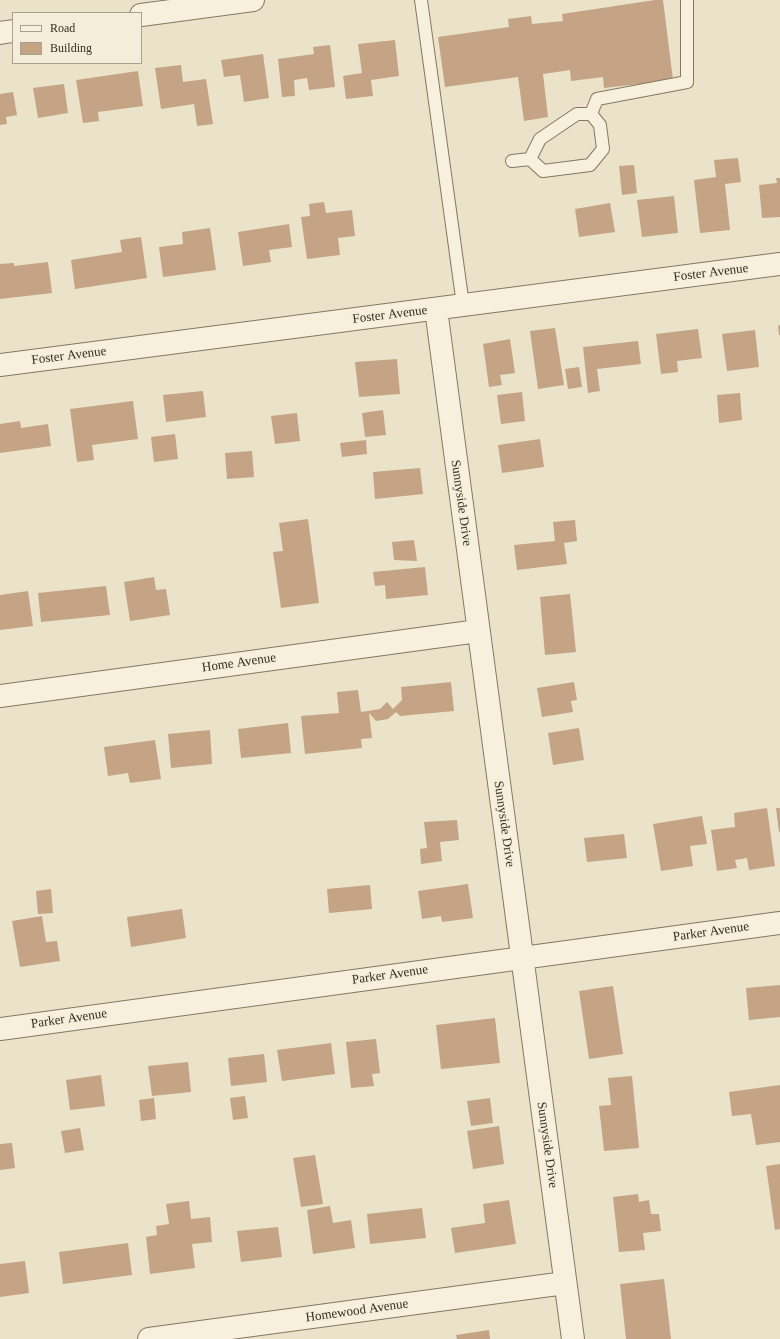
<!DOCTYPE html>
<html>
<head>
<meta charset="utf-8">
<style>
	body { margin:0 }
	#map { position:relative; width:780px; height:1339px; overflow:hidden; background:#eae3ca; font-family:Georgia,serif }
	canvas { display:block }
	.legend { position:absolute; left:12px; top:12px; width:130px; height:52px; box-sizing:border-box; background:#f3edd9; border:1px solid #a8a190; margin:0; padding:5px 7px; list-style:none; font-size:12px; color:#382e22 }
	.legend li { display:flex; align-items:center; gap:8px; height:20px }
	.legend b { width:20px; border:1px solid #a8a190 }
</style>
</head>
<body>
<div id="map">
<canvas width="780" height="1339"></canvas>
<ul class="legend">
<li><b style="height:5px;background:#f6f0dd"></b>Road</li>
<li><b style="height:11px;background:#c4a484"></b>Building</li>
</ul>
</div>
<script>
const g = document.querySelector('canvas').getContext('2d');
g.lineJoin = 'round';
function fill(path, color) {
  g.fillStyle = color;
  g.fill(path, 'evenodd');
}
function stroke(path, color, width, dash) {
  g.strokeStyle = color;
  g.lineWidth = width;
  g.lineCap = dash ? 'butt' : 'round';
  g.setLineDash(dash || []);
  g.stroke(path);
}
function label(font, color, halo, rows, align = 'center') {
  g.font = font + ' Georgia,serif';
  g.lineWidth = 3;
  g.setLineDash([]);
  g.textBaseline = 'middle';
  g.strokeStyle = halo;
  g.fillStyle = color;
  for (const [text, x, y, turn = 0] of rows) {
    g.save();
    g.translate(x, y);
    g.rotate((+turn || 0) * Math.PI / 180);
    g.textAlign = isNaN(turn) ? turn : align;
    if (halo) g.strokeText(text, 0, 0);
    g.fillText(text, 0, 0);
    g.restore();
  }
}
const building = new Path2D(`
	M655 0H663L673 80 604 88 603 77 571 81 570 70 543 74 548 117 524 121 518 77 445 87 438 37 509 27 508 19 531 16 532 24 563 21 562 14Z
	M395 40 399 76 371 80 373 96 346 99 343 76 362 73 358 44Z
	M330 45 335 87 309 90 307 78 294 80 295 96 282 97 278 59 314 54 313 47Z
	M263 54 269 98 244 102 240 75 224 77 221 60Z
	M181 65 183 82 206 79 213 124 197 126 194 104 161 109 155 68Z
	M138 71 143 106 98 112 99 121 83 123 76 80Z
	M64 84 68 113 38 118 33 88Z
	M13 92 17 115 6 117 7 124 0 125V94Z
	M738 158 741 182 725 184 730 230 700 233 694 180 716 177 714 160Z
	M634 165 637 193 622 195 619 166Z
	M776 178H780V217L762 218 759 185 777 183Z
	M674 196 678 233 642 237 637 200Z
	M324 202 326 213 352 210 355 236 338 238 340 255 307 259 301 217 310 216 309 204Z
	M610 203 615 232 579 237 575 209Z
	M289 224 292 247 269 250 271 262 243 266 238 232Z
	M210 228 216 270 163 277 159 247 183 244 182 232Z
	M141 237 147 278 75 289 71 260 122 252 120 240Z
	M48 262 52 293 0 299V264L14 263V266Z
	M780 325V335H779L778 326Z
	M555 328 564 385 538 389 530 331Z
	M698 329 702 358 677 361 678 372 661 374 656 334Z
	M755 330 759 367 727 371 722 334Z
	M510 339 515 373 500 375 502 385 489 387 483 344Z
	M638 341 641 364 597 369 600 391 588 393 583 347Z
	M397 359 400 394 359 397 355 362Z
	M579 367 582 387 568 389 565 369Z
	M203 391 206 417 166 422 163 395Z
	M522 392 525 421 501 424 497 395Z
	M740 393 742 420 719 423 717 395Z
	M133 401 138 439 92 445 94 460 77 462 70 409Z
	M383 410 386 435 365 437 362 413Z
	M297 413 300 441 275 444 271 416Z
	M20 421 21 428 48 424 51 446 0 453V424Z
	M175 434 178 459 154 462 151 437Z
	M540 439 544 467 502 473 498 445Z
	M366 440 367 454 342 457 340 443Z
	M252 451 254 477 227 479 225 453Z
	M420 468 423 494 375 499 373 472Z
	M308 519 319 603 281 608 273 552 283 551 279 523Z
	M575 520 577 541 564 543 567 564 517 570 514 545 555 541 553 522Z
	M414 540 417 561 394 560 392 542Z
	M425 567 428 595 386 599 385 585 375 586 373 572Z
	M154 577 156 590 166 589 170 615 130 621 124 582Z
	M106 586 110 615 41 622 38 593Z
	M28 591 33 626 0 630V595Z
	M570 594 576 652 545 655 540 597Z
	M451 682 454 711 400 716 396 712 388 719 376 721 369 713 372 738 361 739 362 748 305 754 301 716 339 713 337 692 358 690 361 712 380 709 387 702 393 709 402 700 401 687Z
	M574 682 577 700 571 701 573 712 542 717 537 688Z
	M288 723 291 753 241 758 238 729Z
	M579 728 584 760 553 765 548 733Z
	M210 730 212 764 171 768 168 734Z
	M155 740 161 779 130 783 128 773 108 776 104 747Z
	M767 808 775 866 749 870 747 858 735 860 737 868 717 871 711 830 735 827 734 813Z
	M776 808H780V832H779Z
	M702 816 707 844 690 846 693 866 661 871 653 824Z
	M457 820 459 840 440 842 442 861 421 864 420 849 427 848 424 822Z
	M624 834 627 858 587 862 584 838Z
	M468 884 473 918 442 922 441 916 422 919 418 891Z
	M370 885 372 909 329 913 327 889Z
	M51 889 53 913 38 914 36 891Z
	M182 909 186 938 131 947 127 917Z
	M42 916 46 942 57 941 60 961 20 967 12 921Z
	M780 985V1017L749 1020 746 988Z
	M613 986 623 1054 589 1059 579 991Z
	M495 1018 500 1063 441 1069 436 1025Z
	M376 1039 380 1073 372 1074 374 1086 351 1088 346 1042Z
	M331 1043 335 1074 282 1081 277 1050Z
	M264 1054 267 1082 231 1086 228 1058Z
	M188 1062 191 1092 152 1096 148 1066Z
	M101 1075 105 1106 70 1110 66 1080Z
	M632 1076 639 1148 604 1151 599 1106 611 1105 608 1078Z
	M780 1085V1142L756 1145 751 1114 732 1116 729 1092Z
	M245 1096 248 1118 233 1120 230 1098Z
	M154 1098 156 1119 141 1121 139 1100Z
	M490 1098 493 1123 471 1126 467 1101Z
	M499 1126 504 1164 473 1169 467 1131Z
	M80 1128 84 1150 65 1153 61 1131Z
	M12 1143 15 1168 0 1170V1144Z
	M315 1155 323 1204 301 1207 293 1158Z
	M780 1164V1229L775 1230 766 1166Z
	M638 1194 639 1202 649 1200 651 1214H659L661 1231 643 1233 645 1250 619 1252 613 1197Z
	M509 1200 516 1244 455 1253 451 1228 485 1223 483 1204Z
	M189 1201 191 1219 210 1217 212 1242 192 1244 195 1268 150 1274 146 1237 157 1235 156 1226 169 1224 166 1204Z
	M330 1206 333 1223 351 1220 355 1248 313 1254 307 1210Z
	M422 1208 426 1238 370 1244 367 1214Z
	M278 1227 282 1257 241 1262 237 1231Z
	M128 1243 132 1275 63 1284 59 1252Z
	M25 1261 29 1293 0 1297V1264Z
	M664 1279 671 1339H626L620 1284Z
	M489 1330 490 1339H457L456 1335Z`);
const service = new Path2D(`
	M421 0 463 305
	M591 114 597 99 687 82V0
	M512 161 530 159 543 171 590 165 603 149 600 125 591 114H577L540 139 530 159`);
const minor = new Path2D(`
	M141 15 253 0
	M0 33 13 31
	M436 309 573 1339
	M0 365 780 264
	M0 696 478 631
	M0 1029 780 923
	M149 1339 565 1283`);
const streetNames = [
	["Foster Avenue",711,273,-7],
	["Foster Avenue",390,315,-7],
	["Foster Avenue",69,356,-7],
	["Sunnyside Drive",461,503,82],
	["Home Avenue",239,663,-8],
	["Sunnyside Drive",504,824,82],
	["Parker Avenue",711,932,-8],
	["Parker Avenue",390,975,-8],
	["Parker Avenue",69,1019,-8],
	["Sunnyside Drive",547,1145,82],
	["Homewood Avenue",357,1311,-8]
];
fill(building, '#c4a484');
stroke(service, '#857760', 14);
stroke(minor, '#857760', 24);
stroke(service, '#f6f0dd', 12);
stroke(minor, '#f6f0dd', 22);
label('13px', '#382e22', '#f3edd9', streetNames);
</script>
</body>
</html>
